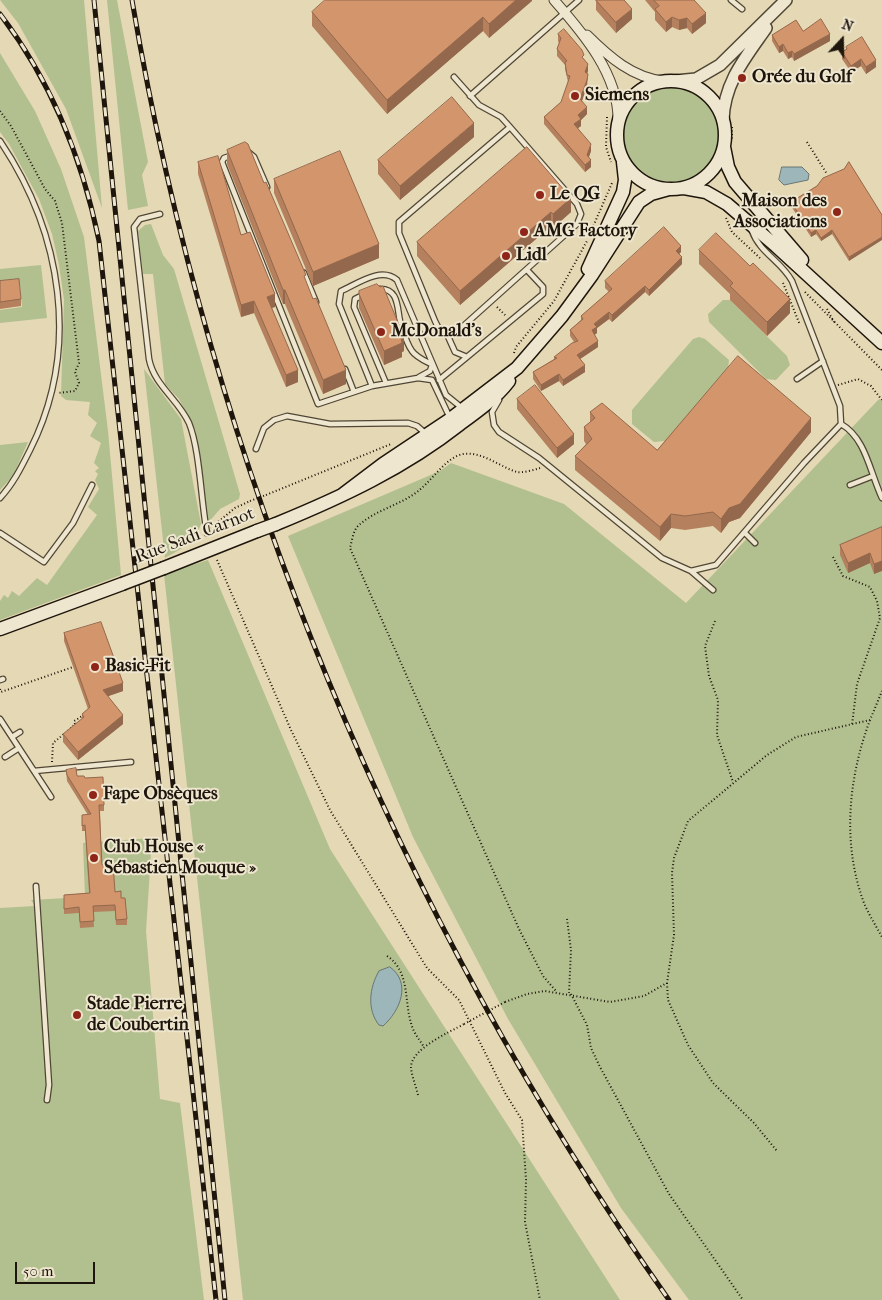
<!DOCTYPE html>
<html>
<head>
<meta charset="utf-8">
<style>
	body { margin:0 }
	#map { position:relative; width:882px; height:1300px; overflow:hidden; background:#e5d8b4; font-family:"IM FELL French Canon",serif }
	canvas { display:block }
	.north { position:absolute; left:817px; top:15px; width:50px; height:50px; -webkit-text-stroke:4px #eee6ce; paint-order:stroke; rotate:21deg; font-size:14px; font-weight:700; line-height:20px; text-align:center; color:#1e150c }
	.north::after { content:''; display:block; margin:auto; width:18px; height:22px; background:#1e150c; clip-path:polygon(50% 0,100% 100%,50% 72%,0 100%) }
	.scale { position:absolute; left:15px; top:1262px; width:80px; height:22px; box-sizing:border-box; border:2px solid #1e150c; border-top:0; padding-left:6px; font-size:15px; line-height:18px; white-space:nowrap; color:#1e150c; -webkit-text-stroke:4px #eee6ce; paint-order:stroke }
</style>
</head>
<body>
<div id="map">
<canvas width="882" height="1300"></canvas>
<div class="north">N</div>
<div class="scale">50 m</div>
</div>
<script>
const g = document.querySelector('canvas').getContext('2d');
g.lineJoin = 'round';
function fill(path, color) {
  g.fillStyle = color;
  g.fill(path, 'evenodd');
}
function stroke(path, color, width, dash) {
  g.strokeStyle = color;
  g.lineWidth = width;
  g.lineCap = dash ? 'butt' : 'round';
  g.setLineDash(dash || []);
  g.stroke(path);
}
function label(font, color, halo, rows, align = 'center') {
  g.font = font + ' "IM FELL French Canon",serif';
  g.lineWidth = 4;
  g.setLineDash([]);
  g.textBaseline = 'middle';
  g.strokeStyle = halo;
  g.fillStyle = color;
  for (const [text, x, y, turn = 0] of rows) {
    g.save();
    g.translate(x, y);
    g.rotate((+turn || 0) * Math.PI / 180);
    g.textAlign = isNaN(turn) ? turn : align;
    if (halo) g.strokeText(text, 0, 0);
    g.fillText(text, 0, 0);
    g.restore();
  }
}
const green = new Path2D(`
	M0 0H84L102 208 66 109 18 23Z
	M107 0H117L148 162 142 175 148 206 128 210Z
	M0 53 35 111 61 169 84 237 108 431 121 575 0 620V601L4 595 8 598 12 591 19 596 37 578 47 585 97 515 88 507 99 489 95 480 98 474 95 471 99 468 94 463 101 443 90 436 97 423 88 415 90 402 66 400 61 396 64 300 59 265 52 234 39 199 9 144 0 132Z
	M623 135a48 48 0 1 1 96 0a48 48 0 1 1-96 0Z
	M151 224 163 255 174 269 240 494 239 499 220 509 208 523 195 429 179 399 165 384 153 274H143L138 231 145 225Z
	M41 265 47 318 0 323V310L22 307 20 285 0 286V269Z
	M723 300H730L787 356 790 365 776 380 766 379 709 322 708 314Z
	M699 337 705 339 729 360 728 368 665 441 654 442 632 424V410L693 339Z
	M144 369 181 419 201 524C194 543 181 549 165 558Z
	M879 399 882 401V1300H689L621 1208 508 1019 413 837 288 536 440 471 451 463 564 504 686 603Z
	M28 442 13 476 0 490V445Z
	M208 560 330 849 620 1300H243L164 574Z
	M152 838 146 931 160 1099 180 1103 204 1300H0V908L35 906 31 900 85 897 83 843Z`);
const water = new Path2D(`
	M782 167H802L809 174 808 180 784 185 779 180Z
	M390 967C412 983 400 1011 383 1026L379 1025C367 1010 369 988 379 971Z`);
const path = new Path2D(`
	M0 111 11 126 45 189 55 201 62 223 79 363 75 372 79 383 75 391 58 393
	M607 117 606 147 611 162
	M732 127V140
	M807 142 827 174
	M726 218 732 232 760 258
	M592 229 612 183
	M783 283 800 325
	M805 292 882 370
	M497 307 506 316
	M827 309 834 322
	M514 353 516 347 554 301 587 241
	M838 385 858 379 871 386 882 400
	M540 468C533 470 524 473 517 472 500 467 482 451 463 454 446 457 432 481 417 492 398 506 375 510 358 526 353 531 352 541 350 548L519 929 543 976 556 991
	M266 495 391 444
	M213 526 235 508 250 501
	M833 557 843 576 870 587 877 601 880 618 857 684 852 725
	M217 560 291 730 330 810 427 968 459 1000 505 1093 522 1120 526 1180 525 1222 540 1300
	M715 621 705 646 709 676 718 700 717 735 733 782
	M0 689 1 692 73 667
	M870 720C848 779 842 844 864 903 869 915 876 926 882 937
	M75 724 74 721 84 715
	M68 731 75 724
	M52 762 53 743 64 734
	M567 919 571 950 569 993
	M387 956C410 971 404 1000 411 1023 413 1032 419 1039 424 1047
	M667 983 668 1000 688 1045 713 1083 754 1123 777 1151
	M571 994 587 1025 591 1048 600 1067 669 1194 743 1300
	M505 1002 527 994 545 991 610 1002 644 996 667 983 674 935 672 873 674 858 688 821 767 755 796 737 870 720 882 691
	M418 1095C416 1086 412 1077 411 1068 410 1049 450 1032 464 1024`);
const service = new Path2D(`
	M731 0 742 9
	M454 77 479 105 501 117 510 127 577 204 581 214 577 224 460 329 446 332 438 327 435 321 399 233V222L510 127
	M470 96 579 0
	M0 141C62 233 81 349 30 450 21 468 13 484 0 498
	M247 151 254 157 267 187
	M230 156 224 158 222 162 318 404 372 386
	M160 214 140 219 134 227 149 359C154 385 178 399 189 423 200 450 201 502 207 533
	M304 273 316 302
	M379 289C399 288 397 308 400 321 403 330 406 343 412 351 416 357 425 361 431 364
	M363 295 355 299 354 307 386 383
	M446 332 455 352 467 357 543 294V287L527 270
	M345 369 354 392
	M419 377 430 371 432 365
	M797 379 823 361
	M439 380 467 357
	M499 400 492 412 494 425 499 432 539 458 662 558 691 571 716 565 804 463 841 424 840 406 792 281C781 261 760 253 752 231
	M450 418 432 380 418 378 372 386 339 304 341 291C357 284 381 266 397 280L446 395 462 408
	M841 424C866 438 870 473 882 498
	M256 449 264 428 274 420 287 416 330 424 408 423 417 426 425 433
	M850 485 873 476
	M0 533 44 562 73 523 92 485
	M745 533 755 543
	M691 571 713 590
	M0 680 3 679
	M0 719 51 797
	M12 737 20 732
	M5 757 19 748
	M34 771 131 762
	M36 886 49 1085 47 1100`);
const minor = new Path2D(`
	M554 0C583 33 619 75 618 121
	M587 35C609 57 633 78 664 81`);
const tertiary = new Path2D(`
	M675 81 696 79 720 65 786 0
	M723 120C724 83 745 58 766 28`);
const secondary = new Path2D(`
	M617 135a54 54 0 1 1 108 0a54 54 0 1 1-108 0Z
	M724 147 728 167 735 182 802 260
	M684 188 706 192 727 204 776 246 882 343
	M588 269 623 192 625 180 623 162
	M342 495 383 464 449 420 517 368 562 316 592 275 639 202 651 194 669 189
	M276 524C342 497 404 468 460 424 478 411 496 398 509 381
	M164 568 257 531
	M0 629 122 584`);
const rail = new Path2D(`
	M94 0 225 1300
	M132 0C211 466 397 914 669 1300
	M0 14C52 82 82 158 99 241L216 1300`);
const pathBridge = new Path2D(`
	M250 501 266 495
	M464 1024 505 1002`);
const secondaryBridge = new Path2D(`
	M257 531 276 524
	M122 584 164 568`);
const wall = new Path2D(`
	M532 0 489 38 483 31 387 114 312 26V12Z
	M596 0 632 19 616 33 596 10Z
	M645 0H694L706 23 692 34 687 28 679 30 672 27 666 32 655 20V12Z
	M803 31 830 41 794 61 792 57 788 59 783 51 779 53 772 41V35Z
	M558 34 584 60 588 71 587 73V87L582 101 587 114 581 120V126L578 128 591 151 589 157 591 167 585 172 544 124V117L561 102 568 82 565 69V65L557 56V49L559 43 558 41Z
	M846 47 876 67 866 74 861 66 851 72 842 59V52L846 50Z
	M474 137 400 200 378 174V160Z
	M527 147 571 212 553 228 551 226 460 305 417 256V242Z
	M227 150 346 384 323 394 285 304H283L227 164Z
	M198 162 241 235 275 307 272 308 298 382 286 387 254 313 241 317 198 174Z
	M849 162V261L832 234 821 241 816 234 811 237 791 206V202L844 169Z
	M274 179 379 258 313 286 274 193Z
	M699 250 750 266 790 313 767 336 730 300V294L699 264Z
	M681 252 679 254 682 264 649 296 645 292 612 322 609 319 597 328V333L594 335 598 347 580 359 585 372 563 386 559 381 541 391 533 379V372L554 359V357L574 342 570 336V330L581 320V316L609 292 605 288V281Z
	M0 281 21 299V306L0 309Z
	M359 294 404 351 402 352V357L384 365 359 308Z
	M517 399 574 444 557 458 517 409Z
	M590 412 657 450 811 432 740 518 729 522 721 533 713 526 685 530 671 528 660 541 575 470V456L586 444 584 441V427L590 422Z
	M882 527 874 574 870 563 848 573 840 555V545Z
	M64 633 123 691 108 696 123 724 78 760 63 742V734L82 719V714L88 709 64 641Z
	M66 770 77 776 85 778 104 805V811H100L102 865 115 892 121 898 127 919V925H116L115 911 93 912 94 927 80 928 79 913 64 914V895L89 893 85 831H82V815H88L67 781Z`);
const shadedWall = new Path2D(`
	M516 0H532V1L489 38V24Z
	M632 9V19L616 33V22Z
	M706 13V23L692 34V24Z
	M483 17V31L387 114V100Z
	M672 17V27L666 32V22Z
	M687 18V28L679 30V20Z
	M830 34V41L794 61V54Z
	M783 44V51L779 53V47Z
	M792 51V57L788 59V53Z
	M861 59V66L851 72V66Z
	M876 60V67L866 74V67Z
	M588 64V71L585 79V72Z
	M588 74 587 87 580 106V99Z
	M587 107V114L581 120V126L574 131V124L578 115Z
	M474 123V137L400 200V186Z
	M591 144V151L587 162V155Z
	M591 160V167L585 172V165Z
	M571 198V212L553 228V214Z
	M551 212V226L460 305V291Z
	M816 230V234L811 237V233Z
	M832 230V234L821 241V238Z
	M882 237V240L849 261V257Z
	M379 244V258L313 286V272Z
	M681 246V252L676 257V251Z
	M682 257V264L649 296V290Z
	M645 286V292L612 322V315Z
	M283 290H285V304H283Z
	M275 294V307L267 309V297Z
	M790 299V313L767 336V322Z
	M254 301V313L241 317V305Z
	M609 312V319L597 328V333L592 337V330L594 324Z
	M404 337V351L402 352V357L384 365V351Z
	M598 341V347L577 361V355Z
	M585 365V372L563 386V380Z
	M298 370V382L286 387V375Z
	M346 370V384L323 394V380Z
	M559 374V381L541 391V385Z
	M811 418V432L740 518 729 522 721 533V519L729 508Z
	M574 434V444L557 458V448Z
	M671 514V528L660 541V527Z
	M870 553V563L848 573V563Z
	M882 561V571L874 574V564Z
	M123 683V691L103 698V690Z
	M123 715V724L78 760V752Z`);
const building = new Path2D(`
	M325 0H516L489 24 483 17 387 100 312 12Z
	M596 0H624L632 9 616 22Z
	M654 0H694L706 13 692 24 687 18 679 20 672 17 666 22 655 9 659 6Z
	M821 19 830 34 794 54 792 51 788 53 783 44 779 47 772 35 796 20 803 31Z
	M564 29 582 50 584 55 582 57 588 64 585 72 588 74 587 80 580 99 587 107 578 115 581 119 574 124 591 144 587 155 591 160 585 165 544 117 561 102 570 76 567 75 565 62 567 61 557 49 561 38 558 34Z
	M862 37 876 60 866 67 861 59 851 66 842 52 847 49 846 47Z
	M452 97 474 123 400 186 378 160Z
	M245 142 248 144 264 183 266 182 306 275 304 276 313 299 316 298 346 370 323 380 285 290H283L227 150Z
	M527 147 571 198 553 214 551 212 460 291 417 242Z
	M340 151 379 244 313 272 274 179Z
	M218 156 241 235 250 232 275 294 267 297 298 370 286 375 254 301 241 305 198 162Z
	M849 162 882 215V237L849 257 832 230 821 238 816 230 811 233 791 202 817 186 823 178 844 169Z
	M664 227 681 246 676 251 682 257 649 290 645 286 612 315 609 312 594 324 597 327 592 330 598 341 577 355 585 365 563 380 559 374 541 385 533 372 557 358 554 357 572 343 578 341 570 330 583 319 581 316 612 289 605 281Z
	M716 233 750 266 753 263 790 299 767 322 730 286 733 283 699 250Z
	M19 279 21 299 0 302V281Z
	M377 284 380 287 383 286 404 337 401 338 402 343 384 351 359 294V291Z
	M738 356 811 418 740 504 729 508 721 519 713 512 685 516 671 514 660 527 575 456 592 439 584 427 595 418 590 412 602 403 657 450Z
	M535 385 574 434 557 448 517 399Z
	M882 527V561L874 564 870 553 848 563 840 545Z
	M101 622 123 683 103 690 123 715 78 752 63 734 84 717 82 714 90 707 64 633Z
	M76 768 77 776H84L85 778 103 777 104 805H99L102 865 113 864 115 892 121 891V898H125L127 919 116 920 115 905 93 906 94 921 80 922 79 907 64 909V895L90 893 85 825 82 826V815L91 814 67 775 66 770Z`);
const markers = [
	[742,78,5,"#8f2418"],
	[575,96,5,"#8f2418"],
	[540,195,5,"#8f2418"],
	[837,212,5,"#8f2418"],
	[524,232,5,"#8f2418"],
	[506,256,5,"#8f2418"],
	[381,332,5,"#8f2418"],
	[95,667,5,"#8f2418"],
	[93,795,5,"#8f2418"],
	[94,858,5,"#8f2418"],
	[77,1015,5,"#8f2418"]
];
const poiNames = [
	["Orée du Golf",752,78],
	["Siemens",585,96],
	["Le QG",550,195],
	["Maison des",827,202,"right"],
	["Associations",827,223,"right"],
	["AMG Factory",534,232],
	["Lidl",516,256],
	["McDonald's",391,332],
	["Basic-Fit",105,667],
	["Fape Obsèques",103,795],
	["Club House «",104,848],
	["Sébastien Mouque »",104,869],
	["Stade Pierre",87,1005],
	["de Coubertin",87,1026]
];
const streetNames = [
	["Rue Sadi Carnot",195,536,-21]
];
fill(green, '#b2bf8f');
fill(water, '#9cb6b9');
stroke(water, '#6a7674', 1);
stroke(service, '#504636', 7);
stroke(minor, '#504636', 11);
stroke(tertiary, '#504636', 14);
stroke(secondary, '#1e150c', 15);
stroke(path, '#1e150c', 2, [1, 2.5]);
stroke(service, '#eee6ce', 4.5);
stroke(minor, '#eee6ce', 9);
stroke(tertiary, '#eee6ce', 11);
stroke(secondary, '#eee6ce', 12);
stroke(rail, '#1e150c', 5);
stroke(rail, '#eee6ce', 3, [9]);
stroke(secondaryBridge, '#1e150c', 15, []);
stroke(pathBridge, '#1e150c', 2, [1, 2.5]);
stroke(secondaryBridge, '#eee6ce', 12);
fill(wall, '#b5805d');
fill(shadedWall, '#94684c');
fill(building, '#d3956c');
stroke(building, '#94684c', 1);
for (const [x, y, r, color] of markers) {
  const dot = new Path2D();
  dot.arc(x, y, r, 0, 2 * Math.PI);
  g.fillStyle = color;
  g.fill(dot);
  stroke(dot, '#eee6ce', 2);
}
label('bold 18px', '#1e150c', '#eee6ce', poiNames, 'left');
label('18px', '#1e150c', '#eee6ce', streetNames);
</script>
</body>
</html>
